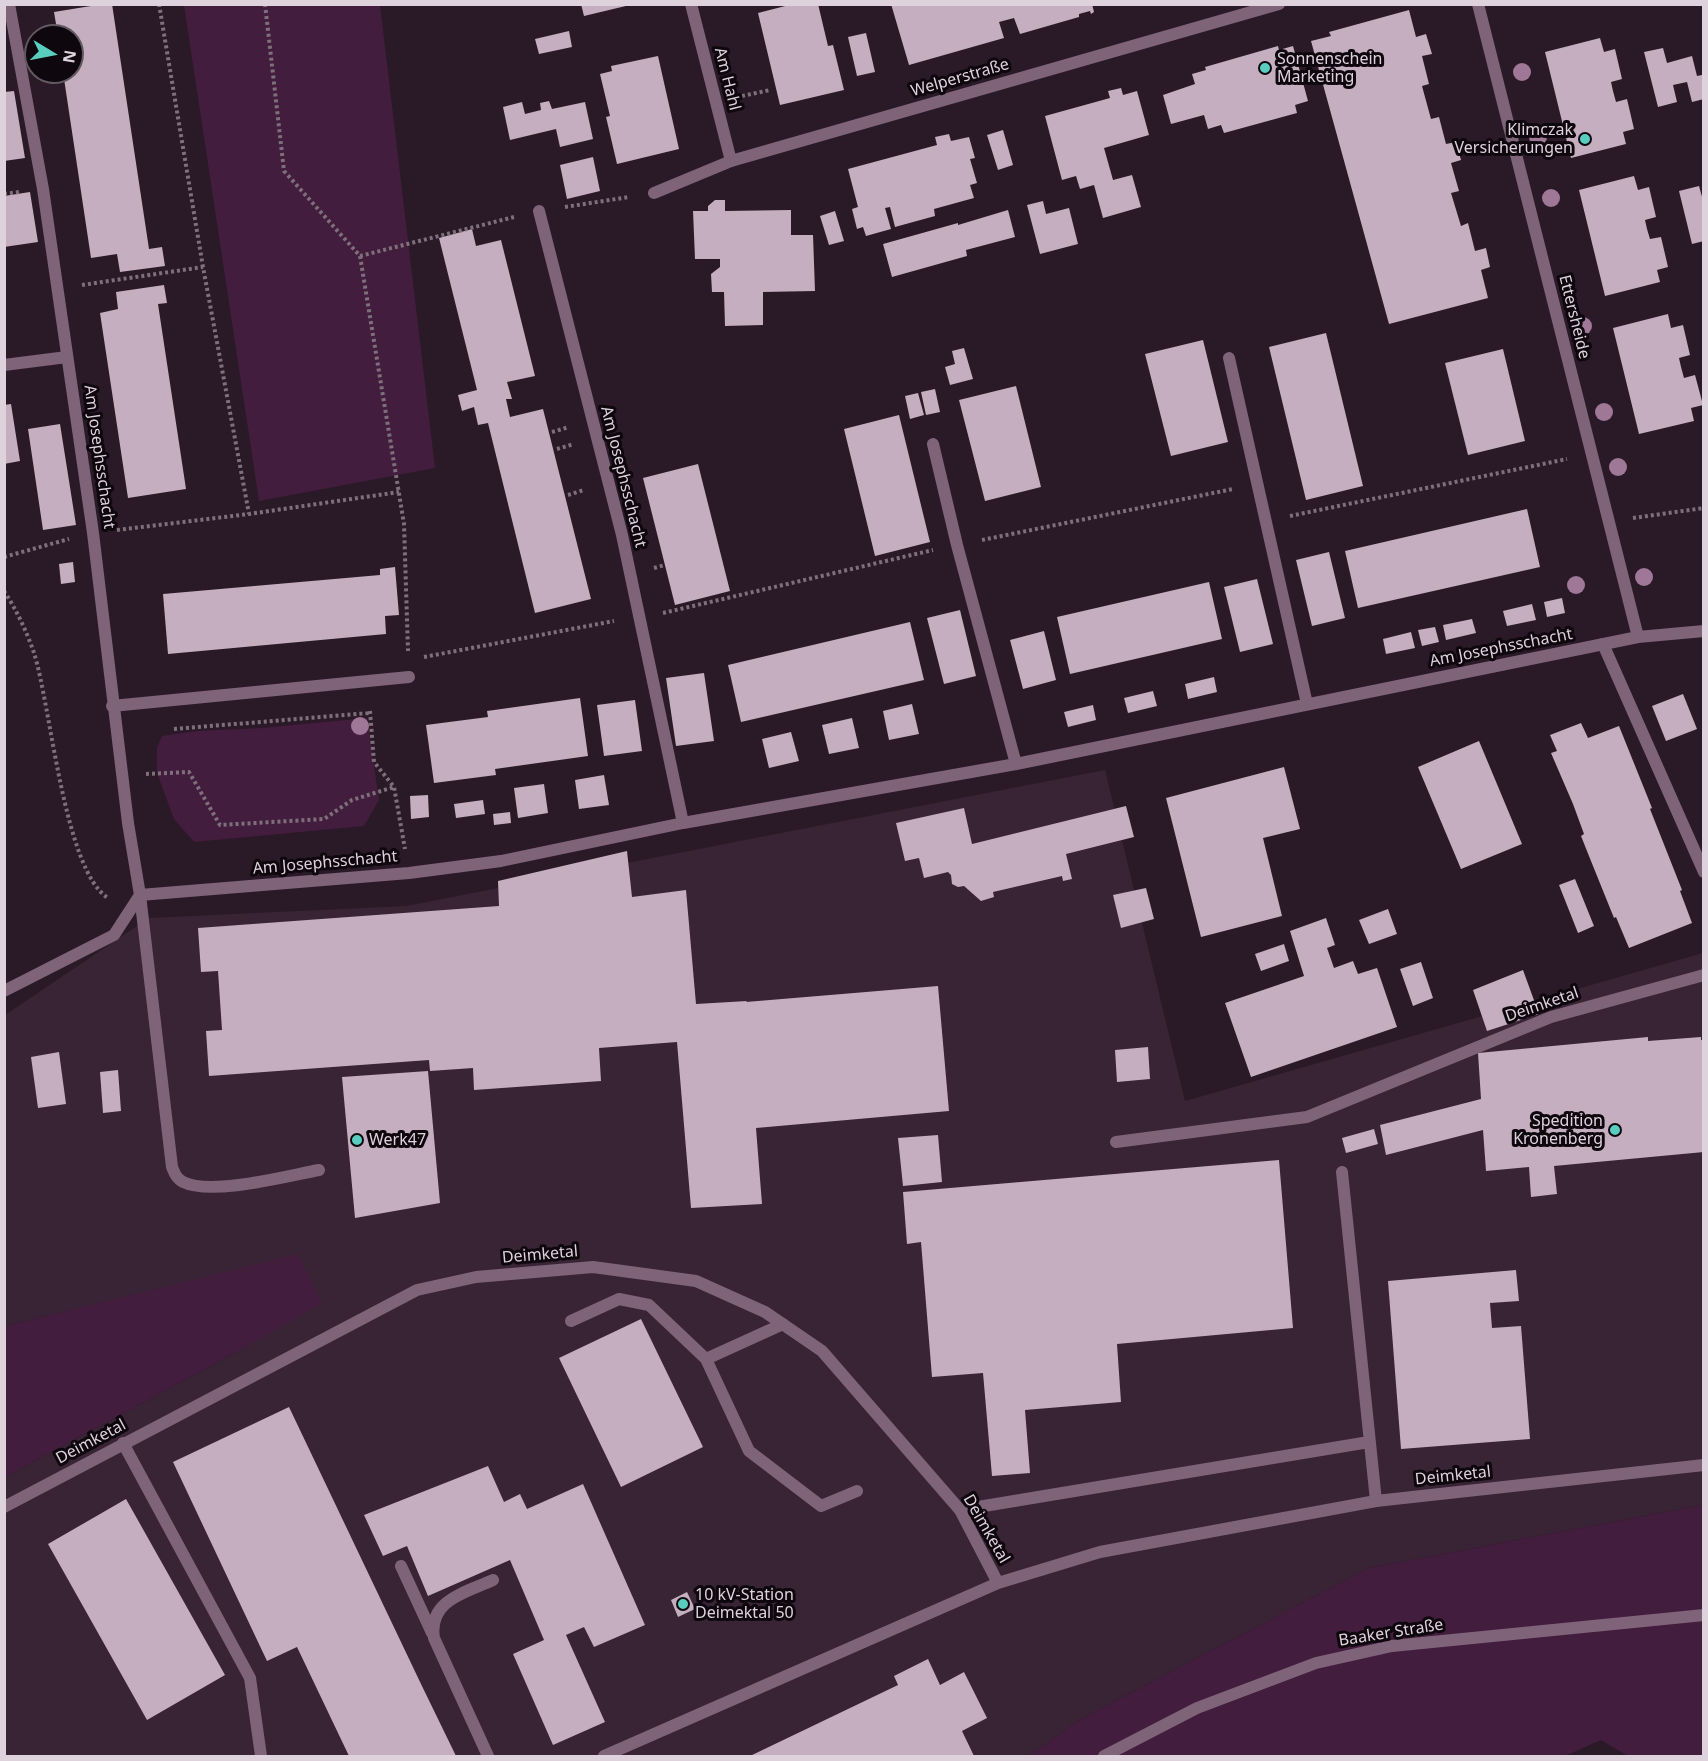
<!DOCTYPE html>
<html>
<head>
<meta charset="utf-8">
<style>
	body { margin:0 }
	#map { position:relative; width:1708px; height:1761px; overflow:hidden; background:#2a1a27; font-family:"Noto Sans",sans-serif }
	canvas { display:block }
	.frame { position:absolute; inset:0; border:6px solid #ded3dc; pointer-events:none }
	.north { position:absolute; left:24px; top:24px; width:60px; height:60px; box-sizing:border-box; background:#0e070d; border:2px solid #615960; border-radius:50%; rotate:100deg; font-size:16px; font-weight:700; line-height:24px; text-align:center; color:#ded3dc }
	.north::after { content:''; display:block; margin:auto; width:21px; height:27px; background:#59cebe; clip-path:polygon(50% 0,100% 100%,50% 72%,0 100%) }
</style>
</head>
<body>
<div id="map">
<canvas width="1708" height="1761"></canvas>
<div class="frame"></div>
<div class="north">N</div>
</div>
<script>
const g = document.querySelector('canvas').getContext('2d');
g.lineJoin = 'round';
function fill(path, color) {
  g.fillStyle = color;
  g.fill(path, 'evenodd');
}
function stroke(path, color, width, dash) {
  g.strokeStyle = color;
  g.lineWidth = width;
  g.lineCap = dash ? 'butt' : 'round';
  g.setLineDash(dash || []);
  g.stroke(path);
}
function label(font, color, halo, rows, align = 'center') {
  g.font = font + ' "Noto Sans",sans-serif';
  g.lineWidth = 6;
  g.setLineDash([]);
  g.textBaseline = 'middle';
  g.strokeStyle = halo;
  g.fillStyle = color;
  for (const [text, x, y, turn = 0] of rows) {
    g.save();
    g.translate(x, y);
    g.rotate((+turn || 0) * Math.PI / 180);
    g.textAlign = isNaN(turn) ? turn : align;
    if (halo) g.strokeText(text, 0, 0);
    g.fillText(text, 0, 0);
    g.restore();
  }
}
const built = new Path2D(`
	M1105 770 1185 1101 1703 953V1505L1369 1568 1081 1719 1029 1756H5V1477L244 1348 298 1255 5 1326V1015L149 918 406 906Z`);
const green = new Path2D(`
	M184 5H380L435 468 259 501Z
	M367 718 379 800 364 826 194 842 174 819 157 773V748L162 736 198 731 262 728Z
	M298 1254 322 1303 244 1348 5 1477V1326Z
	M1703 1505V1756H1628L1601 1740 1565 1756H1029L1081 1719 1369 1568Z`);
const building = new Path2D(`
	M103 4H112L149 249 162 247 165 266 120 272 117 254 91 258 63 72H72V36H58L54 12Z
	M581 4H630V5L584 16Z
	M793 4H818L828 46 833 45 844 90 780 105 758 13Z
	M891 4H1092L1094 12 1091 14 1090 11 1079 14V17L1020 34 1014 18 999 22 1004 38 909 65Z
	M1409 10 1416 37 1426 34 1432 54 1422 56 1429 84 1422 86 1431 119 1439 117 1446 144 1456 142 1461 160 1451 163 1459 191 1451 193 1461 226 1468 223 1475 251 1486 248 1490 267 1481 270 1488 298 1389 324 1311 41 1331 36 1329 32Z
	M569 31 572 47 539 54 535 39Z
	M866 33 875 72 857 76 848 37Z
	M1600 38 1604 52 1615 49 1622 79 1611 82 1613 91 1616 102 1627 99 1634 129 1623 132 1626 144 1571 158 1545 52Z
	M1278 46 1279 50 1293 46 1308 101 1295 105 1297 113 1224 133 1221 125 1208 129 1204 115 1171 124 1163 95 1195 84 1192 74 1206 70 1205 67Z
	M1663 48 1667 63 1692 56 1697 76 1702 75 1704 99 1692 102 1687 82 1673 85 1677 102 1658 107 1644 52Z
	M658 56 679 149 617 164 606 117 610 116 600 74 612 71 611 66Z
	M1121 88 1123 95 1137 91 1149 135 1104 148 1113 180 1132 175 1141 207 1103 218 1094 185 1080 189 1076 176 1062 180 1045 116 1110 98 1108 91Z
	M14 91 25 158 4 161V92Z
	M549 101 552 109 585 102 593 139 560 147 556 129 510 140 503 107 522 102 525 114 541 110 540 103Z
	M1003 130 1013 165 998 170 987 135Z
	M949 134 951 141 969 137 975 158 970 159 977 183 970 185 974 198 934 209 935 216 895 227 890 207 885 208 891 229 866 236 863 227 857 229 852 209 858 207 848 169 937 145 935 137Z
	M593 157 600 191 567 199 560 165Z
	M1634 176 1638 190 1649 187 1656 217 1645 220 1647 229 1650 239 1661 237 1668 267 1657 270 1660 282 1605 296 1579 190Z
	M1699 186 1704 204V241L1692 244 1679 191Z
	M30 192 38 242 4 247V196Z
	M715 200H725V211L791 210V235H813L815 291 763 292V325L725 326 724 292H712L711 274 720 267V259H695L693 211H708V206Z
	M1043 201 1046 214 1069 208 1078 244 1040 254 1027 205Z
	M1008 210 1015 237 966 250 967 256 892 277 883 244 958 223V225Z
	M835 211 844 241 829 245 820 216Z
	M472 229 476 246 501 240 535 376 507 382 512 399H506L510 417 543 409 591 599 535 613 488 423 478 425 474 407 462 411 458 395 477 390 439 238Z
	M164 285 167 303 158 304 186 489 128 498 100 313 118 309 116 292Z
	M1668 314 1671 328 1683 325 1690 355 1679 358 1681 367 1684 378 1695 375 1703 405 1691 408 1694 421 1639 434 1613 328Z
	M1326 333 1363 486 1306 500 1269 347Z
	M1203 340 1228 442 1171 456 1145 354Z
	M964 348 973 379 950 385 945 367 955 364 952 351Z
	M1503 349 1525 441 1468 455 1445 363Z
	M1016 386 1041 487 985 501 959 400Z
	M935 389 940 412 926 415 921 392Z
	M918 393 924 415 910 419 905 396Z
	M11 404 20 461 4 464V405Z
	M899 415 930 542 875 556 844 429Z
	M60 424 76 525 43 530 28 429Z
	M698 464 730 591 675 605 643 478Z
	M1527 509 1540 567 1358 608 1345 551Z
	M1329 552 1345 618 1312 626 1296 560Z
	M73 562 75 582 61 584 59 564Z
	M395 567 399 615 385 616 386 634 168 654 163 594 380 575V569Z
	M1257 579 1273 644 1240 652 1224 587Z
	M1209 582 1222 639 1070 674 1057 617Z
	M1562 598 1565 613 1547 617 1544 602Z
	M1532 604 1536 620 1507 626 1503 611Z
	M960 610 976 676 944 684 927 618Z
	M1472 619 1476 633 1446 640 1443 625Z
	M910 622 924 680 741 722 728 665Z
	M1435 627 1439 642 1422 646 1418 630Z
	M1044 631 1056 680 1023 689 1010 640Z
	M1411 632 1415 648 1386 654 1383 639Z
	M704 673 714 741 676 746 666 678Z
	M1214 677 1217 692 1188 699 1185 684Z
	M1153 691 1157 706 1128 713 1124 698Z
	M1683 694 1697 729 1666 741 1652 706Z
	M580 698 588 756 495 769 496 775 434 783 426 725 488 717 487 711Z
	M635 700 642 751 604 756 597 705Z
	M912 704 919 734 889 740 883 711Z
	M1093 705 1096 720 1068 727 1064 712Z
	M852 718 859 748 829 754 822 725Z
	M1581 723 1588 738 1619 726 1652 808 1650 809 1682 890 1680 891 1692 923 1629 948 1616 917 1614 918 1593 866 1581 836 1584 834 1573 804 1551 753 1557 751 1550 735Z
	M791 732 799 761 769 768 762 739Z
	M1479 741 1522 844 1461 869 1418 767Z
	M1284 767 1300 829 1263 838 1282 916 1201 937 1166 798Z
	M604 775 609 805 579 809 575 780Z
	M544 784 548 813 518 818 514 788Z
	M428 795 429 817 411 819 410 796Z
	M483 800 485 814 456 818 454 804Z
	M1126 806 1134 837 1066 854 1072 879 1063 881 1062 876 993 892 994 897 981 901 964 886 958 887 952 884 951 875 948 872 924 878 919 858 905 861 896 823 964 808 972 844Z
	M510 812 511 823 494 825 493 814Z
	M627 851 632 897 686 890 696 1004 747 1001 746 1002 938 986 949 1111 756 1128 762 1204 691 1208 677 1042 599 1048 601 1081 474 1090 473 1068 430 1071 429 1060 209 1076 206 1031 222 1030 218 971 201 972 198 928 499 906 498 881Z
	M1575 879 1594 926 1578 933 1559 885Z
	M1146 888 1154 919 1121 928 1113 895Z
	M1388 909 1397 934 1369 944 1359 920Z
	M1326 918 1335 945 1327 948 1334 968 1353 961 1358 974 1377 968 1397 1027 1251 1077 1225 1003 1304 976 1290 931Z
	M1284 944 1289 961 1261 971 1255 954Z
	M1421 962 1433 998 1413 1006 1400 969Z
	M1523 970 1539 1014 1487 1031 1473 990Z
	M1648 1037V1041L1701 1037V1040H1704V1152L1554 1166 1557 1194 1531 1197 1529 1167 1486 1171 1483 1130 1386 1155 1380 1125 1481 1099 1478 1053Z
	M1148 1047 1150 1079 1117 1082 1115 1050Z
	M59 1052 66 1104 38 1108 31 1057Z
	M118 1070 121 1111 103 1113 100 1072Z
	M428 1071 440 1203 355 1218 342 1077Z
	M1374 1129 1378 1144 1346 1153 1342 1138Z
	M938 1135 942 1182 903 1186 898 1138Z
	M1279 1160 1293 1328 1117 1344 1121 1402 1025 1410 1030 1473 992 1476 983 1373 932 1377 921 1242 907 1244 903 1192Z
	M1516 1270 1519 1301 1490 1303 1492 1328 1521 1326 1530 1439 1401 1449 1388 1281Z
	M641 1319 703 1447 621 1487 559 1358Z
	M289 1407 421 1684 456 1756H349L297 1647 267 1661 173 1462Z
	M488 1466 504 1502 520 1494 527 1509 583 1484 645 1625 594 1647 584 1627 566 1635 605 1722 553 1745 513 1654 544 1640 510 1560 428 1596 407 1546 383 1556 364 1515Z
	M126 1499 225 1675 147 1720 48 1544Z
	M687 1592 695 1609 678 1617 671 1600Z
	M928 1659 940 1685 964 1672 987 1718 962 1731 974 1756H750L898 1685 894 1676Z`);
const path = new Path2D(`
	M159 4 203 267 249 514
	M265 4 284 171 360 256 514 217
	M742 96 770 90
	M4 194 19 192
	M565 207 629 197
	M360 256 404 524 408 651
	M82 285 203 267
	M552 432 569 427
	M557 449 574 444
	M568 495 584 490
	M1290 516 1567 459
	M1633 518 1704 508
	M117 530 249 514 399 492
	M982 540 1233 489
	M4 557 69 539
	M654 568 665 565
	M4 591C16 609 27 632 34 653 51 706 64 870 108 898
	M663 613 933 550
	M424 657 614 621
	M370 711 374 762 394 787 405 849
	M174 729 370 713
	M146 774 189 772 220 825 324 819 352 800 394 787`);
const service = new Path2D(`
	M654 193 731 161
	M1603 644 1704 872
	M140 895 172 1167C175 1174 176 1178 183 1182 211 1196 287 1176 319 1170
	M4 991 114 935 140 895
	M1342 1172 1376 1501
	M571 1321 619 1299 649 1305 706 1359 783 1324
	M706 1359 749 1451 821 1506 857 1491
	M123 1443 250 1678 261 1756
	M960 1510 1369 1442
	M401 1566 432 1633
	M488 1756 434 1638C428 1600 465 1593 493 1580`);
const minor = new Path2D(`
	M9 4 43 189 93 533 128 823 140 895 409 873 501 861 683 823 1016 764 1638 637 1704 631
	M691 4 731 161 1279 4
	M1478 4 1638 637
	M539 211 622 535 683 823
	M1229 358 1307 704
	M4 365 67 357
	M933 444 957 545 1016 764
	M112 706 409 677
	M1116 1142 1307 1117 1551 1017 1704 975
	M4 1507 417 1290 476 1277 593 1267 696 1281 765 1312 822 1351 960 1510 998 1583
	M604 1756 998 1583 1100 1552 1376 1501 1704 1465
	M1104 1756 1197 1708 1316 1663 1392 1646 1704 1615`);
const trees = [
	[1522,72],
	[1538,137],
	[1551,198],
	[1583,326],
	[1604,412],
	[1618,467],
	[1644,577],
	[1576,585],
	[360,726]
];
const markers = [
	[1265,68,6,"#59cebe"],
	[1585,139,6,"#59cebe"],
	[1615,1130,6,"#59cebe"],
	[357,1140,6,"#59cebe"],
	[683,1604,6,"#59cebe"]
];
const poiNames = [
	["Sonnenschein",1277,59],
	["Marketing",1277,77],
	["Klimczak",1573,130,"right"],
	["Versicherungen",1573,148,"right"],
	["Spedition",1603,1121,"right"],
	["Kronenberg",1603,1139,"right"],
	["Werk47",369,1140],
	["10 kV-Station",695,1595],
	["Deimektal 50",695,1613]
];
const streetNames = [
	["Welperstraße",960,78,-16],
	["Am Hahl",727,79,76],
	["Ettersheide",1574,317,76],
	["Am Josephsschacht",99,457,82],
	["Am Josephsschacht",623,477,76],
	["Am Josephsschacht",1501,648,-11],
	["Am Josephsschacht",325,863,-5],
	["Deimketal",1542,1005,-19],
	["Deimketal",540,1255,-5],
	["Deimketal",91,1442,-28],
	["Deimketal",1453,1476,-6],
	["Deimketal",986,1529,60],
	["Baaker Straße",1391,1633,-9]
];
fill(built, '#382434');
fill(green, '#431d3d');
fill(building, '#c4aebf');
stroke(path, '#7e707b', 4, [3, 3]);
stroke(service, '#7f6379', 12);
stroke(minor, '#7f6379', 12);
g.fillStyle = '#9e7896';
for (const [x, y] of trees) {
  g.beginPath();
  g.arc(x, y, 9, 0, 2 * Math.PI);
  g.fill();
}
for (const [x, y, r, color] of markers) {
  const dot = new Path2D();
  dot.arc(x, y, r, 0, 2 * Math.PI);
  g.fillStyle = color;
  g.fill(dot);
  stroke(dot, '#0e070d', 2);
}
label('16px', '#ded3dc', '#0e070d', poiNames, 'left');
label('16px', '#ded3dc', '#0e070d', streetNames);
</script>
</body>
</html>
